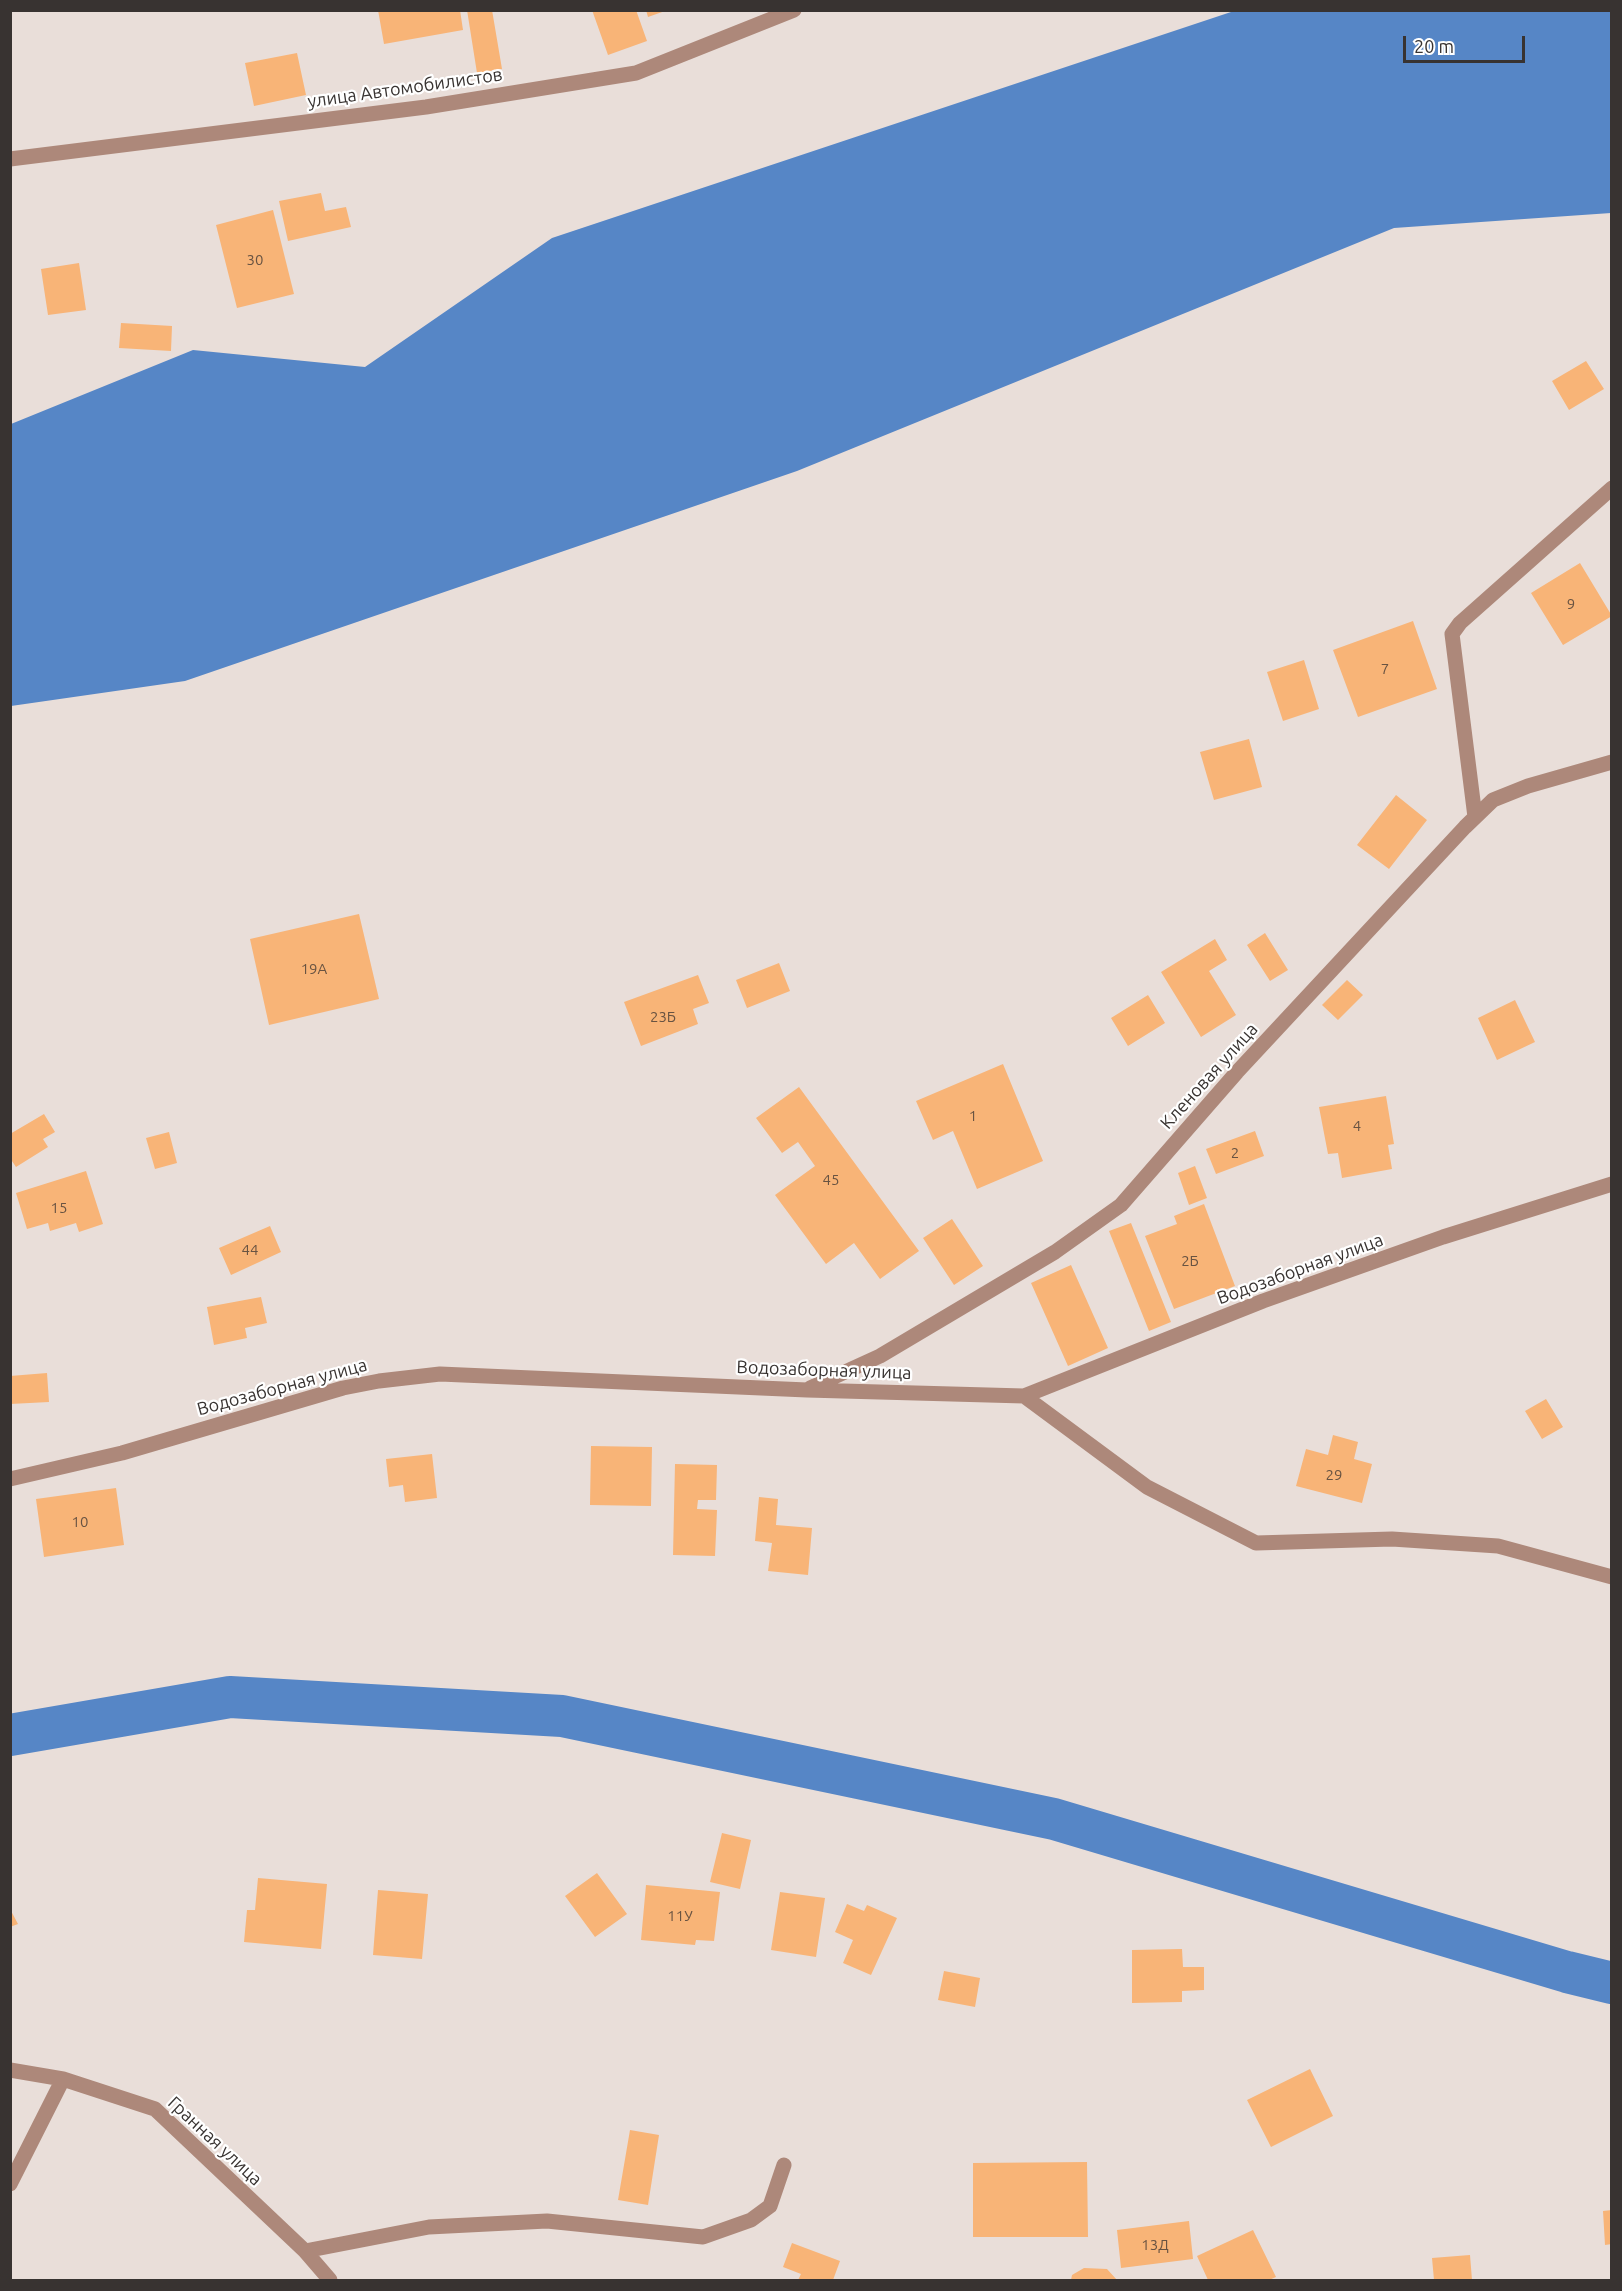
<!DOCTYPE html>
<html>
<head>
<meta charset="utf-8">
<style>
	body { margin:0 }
	#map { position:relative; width:1622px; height:2291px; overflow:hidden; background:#e9ded9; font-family:Ubuntu,sans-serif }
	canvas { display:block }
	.frame { position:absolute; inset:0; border:12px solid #383331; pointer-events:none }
	.scale { position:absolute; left:1403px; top:36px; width:122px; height:27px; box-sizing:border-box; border:3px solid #383331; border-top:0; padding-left:8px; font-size:18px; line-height:21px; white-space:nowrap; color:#383331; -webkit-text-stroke:4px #fff; paint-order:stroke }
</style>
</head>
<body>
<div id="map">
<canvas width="1622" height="2291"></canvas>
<div class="frame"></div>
<div class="scale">20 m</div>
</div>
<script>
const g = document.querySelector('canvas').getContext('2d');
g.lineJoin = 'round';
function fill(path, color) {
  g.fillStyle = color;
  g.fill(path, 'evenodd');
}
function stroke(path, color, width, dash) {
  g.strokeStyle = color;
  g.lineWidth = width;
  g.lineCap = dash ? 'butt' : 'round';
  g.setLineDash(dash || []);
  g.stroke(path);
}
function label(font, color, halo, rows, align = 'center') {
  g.font = font + ' Ubuntu,sans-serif';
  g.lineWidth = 4.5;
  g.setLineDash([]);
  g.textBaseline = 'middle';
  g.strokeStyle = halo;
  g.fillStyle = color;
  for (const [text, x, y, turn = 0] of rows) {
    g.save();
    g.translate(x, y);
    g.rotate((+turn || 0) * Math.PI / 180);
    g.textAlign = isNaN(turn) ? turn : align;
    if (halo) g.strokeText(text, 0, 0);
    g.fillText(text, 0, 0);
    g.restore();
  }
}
const water = new Path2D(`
	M1237 10 1611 11V213L1394 228 797 471 185 681 11 706V424L193 350 365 367 552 238Z`);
const canal = new Path2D(`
	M10 1735 230 1697 562 1716 1054 1819 1567 1972 1612 1983`);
const building = new Path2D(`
	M378 10H460L463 30 384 44Z
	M467 10H492L502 69 477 73Z
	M592 10H636L647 41 608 55Z
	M646 10H665V11L648 17Z
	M297 53 306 95 254 106 245 63Z
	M321 193 325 211 346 207 351 227 288 241 279 201Z
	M273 210 294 294 237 308 216 225Z
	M79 263 86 310 48 315 41 269Z
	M121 323 172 326 171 351 119 348Z
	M1586 361 1604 389 1569 410 1552 381Z
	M1580 563 1612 616 1563 645 1531 593Z
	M1413 621 1437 689 1358 717 1333 650Z
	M1304 660 1319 709 1283 721 1267 672Z
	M1249 739 1262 787 1214 800 1200 752Z
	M1396 795 1427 820 1389 869 1357 845Z
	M359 914 379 999 269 1025 250 939Z
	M1265 933 1288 970 1270 981 1247 945Z
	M1215 939 1227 960 1209 971 1236 1015 1201 1037 1161 972Z
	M779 963 790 991 747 1008 736 980Z
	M698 975 709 1003 693 1009 698 1024 641 1046 624 1002Z
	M1347 980 1363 995 1338 1020 1322 1005Z
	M1148 995 1165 1023 1128 1046 1111 1018Z
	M1515 1000 1535 1042 1497 1060 1478 1018Z
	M1003 1064 1043 1161 977 1189 953 1131 933 1140 916 1101Z
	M799 1087 919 1251 880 1279 854 1243 826 1264 775 1195 815 1166 798 1142 782 1153 756 1118Z
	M1386 1096 1394 1144 1388 1145 1392 1169 1342 1178 1338 1153 1328 1154 1319 1107Z
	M44 1114 55 1132 43 1139 48 1147 16 1167 10 1158V1134Z
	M1255 1131 1264 1156 1216 1174 1206 1149Z
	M169 1132 177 1163 155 1169 146 1138Z
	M1195 1166 1207 1198 1189 1205 1178 1173Z
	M86 1171 103 1224 79 1232 76 1223 50 1231 48 1223 27 1229 16 1193Z
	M1204 1204 1235 1286 1174 1309 1145 1236 1177 1224 1174 1216Z
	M952 1219 983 1266 954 1285 923 1238Z
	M1131 1223 1171 1322 1149 1331 1109 1231Z
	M270 1226 281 1252 231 1275 219 1248Z
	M1071 1265 1108 1348 1068 1366 1031 1283Z
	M261 1297 267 1323 245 1328 247 1338 214 1345 207 1307Z
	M47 1373 49 1402 10 1404V1376Z
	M1546 1399 1563 1427 1542 1439 1525 1411Z
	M1333 1435 1358 1442 1354 1459 1372 1464 1362 1503 1296 1486 1306 1449 1328 1455Z
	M591 1446 652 1447 651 1506 590 1505Z
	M432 1454 437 1498 405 1502 403 1485 389 1487 386 1459Z
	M675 1464 717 1465 716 1500H698L697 1509 717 1510 715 1556 673 1555Z
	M116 1488 124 1545 44 1557 36 1499Z
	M759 1497 778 1499 776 1525 812 1528 808 1575 768 1571 772 1543 755 1541Z
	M722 1833 751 1840 740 1889 710 1882Z
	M597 1873 627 1914 595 1937 565 1896Z
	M258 1878 327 1884 321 1949 244 1942 247 1910H255Z
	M646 1885 720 1892 714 1941 696 1940 695 1945 641 1940Z
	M378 1890 428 1894 422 1959 373 1955Z
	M780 1892 825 1898 816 1957 771 1950Z
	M847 1904 864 1911 867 1905 897 1918 871 1975 843 1963 853 1940 835 1932Z
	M10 1909 18 1924 10 1927Z
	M1182 1949 1183 1967H1204V1990L1182 1991V2002L1132 2003V1950Z
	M944 1971 980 1978 975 2007 938 2000Z
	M1310 2069 1333 2116 1271 2147 1247 2100Z
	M630 2130 659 2135 648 2205 618 2200Z
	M1087 2162 1088 2237H973V2163Z
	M1612 2210V2244L1605 2245 1603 2211Z
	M1189 2221 1193 2259 1121 2268 1117 2230Z
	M1253 2230 1276 2277 1269 2280H1208L1197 2256Z
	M792 2243 840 2261 833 2280H798L801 2274 783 2267Z
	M1470 2255 1472 2280H1434L1432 2258Z
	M1084 2268 1107 2269 1117 2280H1071L1072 2275Z`);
const minor = new Path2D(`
	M10 159 426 107 636 73 794 10
	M1475 817 1452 634 1460 623 1612 488
	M810 1388 880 1356 1055 1252 1121 1205 1237 1072 1465 827 1493 800 1528 786 1612 762
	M1024 1396 1147 1487 1256 1543 1392 1539 1498 1546 1612 1577
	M10 1479 122 1453 343 1388 379 1381 440 1374 807 1390 1024 1396 1263 1301 1443 1237 1612 1184
	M10 2070 63 2079 155 2109 305 2251 330 2280
	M10 2184 63 2079
	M305 2251 429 2227 547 2221 703 2237 751 2220 770 2206 784 2165`);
const numberNames = [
	["30",255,260],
	["9",1571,604],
	["7",1385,669],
	["19А",314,969],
	["23Б",663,1017],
	["1",973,1116],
	["4",1357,1126],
	["2",1235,1153],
	["45",831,1180],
	["15",59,1208],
	["44",250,1250],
	["2Б",1190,1261],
	["29",1334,1475],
	["10",80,1522],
	["11У",680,1916],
	["13Д",1155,2245]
];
const streetNames = [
	["улица Автомобилистов",405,88,-8],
	["Кленовая улица",1209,1076,-48],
	["Водозаборная улица",1300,1269,-20],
	["Водозаборная улица",824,1370,2],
	["Водозаборная улица",282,1387,-15],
	["Гранная улица",215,2141,43]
];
fill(water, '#5686c6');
stroke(canal, '#5686c6', 42);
fill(building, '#f8b477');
stroke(minor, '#ad887a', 15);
label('15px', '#685342', null, numberNames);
label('18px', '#383331', '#fff', streetNames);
</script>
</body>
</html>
